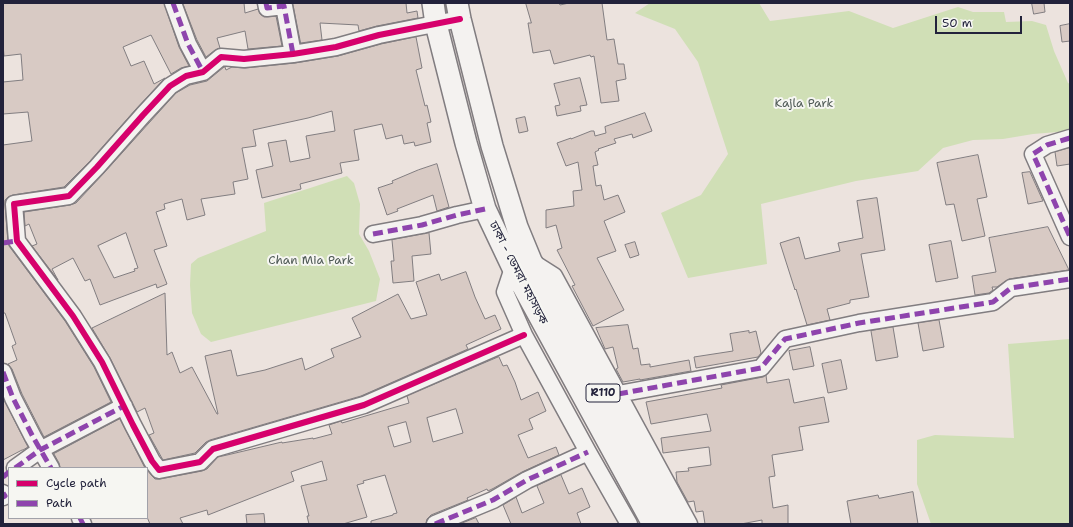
<!DOCTYPE html>
<html>
<head>
<meta charset="utf-8">
<style>
	body { margin:0 }
	#map { position:relative; width:1073px; height:527px; overflow:hidden; background:#ece3de; font-family:"Shantell Sans",sans-serif }
	canvas { display:block }
	.frame { position:absolute; inset:0; border:4px solid #22223b; pointer-events:none }
	.legend { position:absolute; left:8px; top:467px; width:140px; height:52px; box-sizing:border-box; background:#f6f6f2; border:1px solid #a1a1a9; margin:0; padding:5px 7px; list-style:none; font-size:12px; color:#22223b }
	.legend li { display:flex; align-items:center; gap:8px; height:20px }
	.legend b { width:20px; border:1px solid #a1a1a9 }
	.scale { position:absolute; left:935px; top:16px; width:87px; height:18px; box-sizing:border-box; border:2px solid #22223b; border-top:0; padding-left:5px; font-size:12px; line-height:14px; white-space:nowrap; color:#22223b; -webkit-text-stroke:3px #f6f6f2; paint-order:stroke }
</style>
</head>
<body>
<div id="map">
<canvas width="1073" height="527"></canvas>
<div class="frame"></div>
<ul class="legend">
<li><b style="height:5px;background:#d6006c"></b>Cycle path</li>
<li><b style="height:5px;background:#8e44ad"></b>Path</li>
</ul>
<div class="scale">50 m</div>
</div>
<script>
const g = document.querySelector('canvas').getContext('2d');
g.lineJoin = 'round';
function fill(path, color) {
  g.fillStyle = color;
  g.fill(path, 'evenodd');
}
function stroke(path, color, width, dash) {
  g.strokeStyle = color;
  g.lineWidth = width;
  g.lineCap = dash ? 'butt' : 'round';
  g.setLineDash(dash || []);
  g.stroke(path);
}
function label(font, color, halo, rows, align = 'center') {
  g.font = font + ' "Shantell Sans","Noto Sans Bengali",sans-serif';
  g.lineWidth = 4;
  g.setLineDash([]);
  g.textBaseline = 'middle';
  g.strokeStyle = halo;
  g.fillStyle = color;
  for (const [text, x, y, turn = 0] of rows) {
    g.save();
    g.translate(x, y);
    g.rotate((+turn || 0) * Math.PI / 180);
    g.textAlign = isNaN(turn) ? turn : align;
    if (halo) g.strokeText(text, 0, 0);
    g.fillText(text, 0, 0);
    g.restore();
  }
}
const green = new Path2D(`
	M650 3H759L770 21 849 11 893 28 958 7 973 12H1004L1006 22 1032 21 1046 25 1054 51 1068 83 1070 84V131L1033 134 1003 139 973 140 943 148 918 171 856 181 761 204 767 264 688 278 661 213 701 195 728 154 698 62 675 29 635 13Z
	M347 176 354 183 360 204 359 234 369 251 380 279 376 301 211 342 201 334 192 313 190 285 191 264 198 258 266 231 264 203Z
	M1070 339V524H931L917 484V440L935 435 1014 438 1008 344Z`);
const building = new Path2D(`
	M3 3H164L179 47 189 66 181 68 171 74 151 35 123 47 131 66 144 61 154 84 165 78 136 109 90 161 64 187 13 195 8 197 5 200V205L8 242 9 246 65 321 94 367 111 402 44 437 22 394 12 369 8 364 17 360 12 346 16 344 5 313H3V145L32 141 28 112 3 114V82L23 80 21 54 4 56 3 44Z
	M183 3H244L245 13 258 9 260 14 264 17 276 16 282 46 248 49 245 31 217 38 220 48 215 50 206 57 197 40Z
	M293 3H406L407 13 417 11 418 18 377 26 359 31 358 25 320 23 322 40 301 43Z
	M526 3H559L560 5 569 3H602L607 40 614 39 618 64H624L626 79 616 81 619 101 601 103 594 56 591 57 590 55 554 64 550 50 533 53 528 23H531Z
	M1032 3H1044L1045 12 1034 14Z
	M1070 24V41L1062 42 1060 26Z
	M416 37 422 68 416 70 425 106 427 105 431 122 427 123 431 142 415 146 414 142 404 144 402 135 386 139 382 124 354 130 359 160 340 163 342 173 300 184 301 189 262 198 256 170 273 166 268 143 286 140 290 162 310 158 306 136 335 131 332 111 308 118 253 130 256 146 242 148 248 179 233 182 235 194 201 199 205 215 187 220 182 199 164 204 165 209 156 212 167 246 154 250 167 284 157 288 156 284 100 305 90 279 85 281 73 258 52 269 58 280 32 246 37 244 29 224 25 226 24 212 70 205 76 203 104 173 176 93 190 85 207 81 224 67H225L226 70 232 67 245 68 295 63 338 56 381 44ZM126 233 138 268 134 269 135 271 114 278 98 246Z
	M580 78 587 105 580 106 581 111 557 116 555 106 560 105 554 84Z
	M645 113 652 131 633 138 632 134 614 139 616 143 598 149 599 150 595 152 598 165 593 166 596 186 601 185 604 200 618 195 625 212 604 221 616 251 597 258 624 310 593 326 572 286 575 285 557 250 562 248 556 225 546 228V210L574 206 573 191 582 190 578 162 566 166 557 143 571 138V139L591 131H594L595 136 606 133 605 127Z
	M525 117 528 131 519 133 516 119Z
	M1070 148V164L1057 166 1055 152Z
	M978 155 987 197 977 199 985 236 962 241 954 204 946 205 937 163Z
	M437 164 449 207 437 211 433 195 397 209 398 211 387 215 378 188 393 183 392 181 418 170Z
	M1030 172 1043 201 1028 204 1022 173Z
	M877 198 885 250 861 254 869 297 850 300V303L827 309 830 320 807 325 796 289 795 290 780 243 799 237 805 259 840 251 838 243 863 238 857 201Z
	M1048 227 1069 270 1009 279 997 287H992L993 290 989 293 975 295 972 276 996 272 989 238Z
	M429 233 431 254 412 256 414 281 393 283 391 261H394L392 240Z
	M951 241 958 278 936 282 929 245Z
	M635 242 639 255 630 258 625 245Z
	M466 272 475 297 485 319 495 315 501 329 466 345 468 349 361 396 210 440 206 442 195 453 163 460 149 435 154 433 145 408 137 412 110 358 92 328 165 293 167 355 172 352 180 373 192 367 217 414H218L205 356 231 350 237 376 265 370 302 358 305 370 334 357 331 349 361 337 352 318 398 294 411 319 427 315 416 282 439 274 441 280Z
	M939 320 944 347 923 351 918 323Z
	M628 325 633 349 638 348 641 365 650 364V367L689 360 691 371 640 380V379L623 382 616 369 618 368 613 347 605 349 596 328Z
	M893 327 898 357 876 361 871 331Z
	M749 331V333L756 331 761 353 758 357 696 368 694 357 733 351 730 334Z
	M810 347 814 366 793 370 789 351Z
	M499 357 503 366 507 365 515 382 521 400 538 392 546 411 529 419 533 429 518 435 528 458 556 447 559 455 522 472 494 488 488 491 487 489 467 498 468 500 431 515 427 519 426 524H371V521L393 515V514L397 513 385 475 363 481 364 483 357 485 367 517 343 524H309L307 516H309L301 486 327 480 322 461 291 472 294 481 208 515 207 510 180 518 183 524H150L147 517V470L152 476 155 479H160L202 471 207 469 218 457 227 455 282 442V443L313 438V439L332 434 329 425 341 421 342 423 409 403 407 396ZM456 409 463 433 433 442 427 418ZM406 422 411 442 394 447 388 427Z
	M841 360 847 389 828 393 822 364Z
	M766 375 767 383 789 379 794 403 824 397 829 422 799 427 803 450 772 455 775 476 769 477 773 508 788 505V524H762V520L741 524H705L703 511 696 512 694 501 688 502 677 482 676 472 689 471 688 468 711 465 709 447 663 453 661 438 711 431 707 414 651 424 646 402 722 388 721 385 763 377Z
	M3 398 28 447 23 450H22L3 460Z
	M120 419 145 468H60L59 463 54 454Z
	M561 475 569 494 582 488 590 507 577 513 581 524H511L503 505 516 497 522 513 544 503 537 486Z
	M913 492 918 524H851L847 501 878 495 879 498Z
	M264 514 265 524H247L246 515Z
	M476 518 479 524H460Z`);
const minor = new Path2D(`
	M173 3 188 44 203 72
	M266 3 267 8 284 6 293 54
	M460 19 379 35 336 47 293 54 244 59 221 57 203 72 186 76 170 86 143 115 97 167 69 196 14 204 17 241 73 316 102 362 133 425 152 461 159 470 200 462 213 449 364 405 524 335
	M1070 138 1047 145 1033 154 1070 237
	M373 234 422 225 457 215 485 209
	M532 262 554 276 689 524
	M513 268 505 292 524 335 588 452 629 524
	M3 372 13 398 33 437 51 468
	M618 394 761 368 785 339 859 323 993 302 1011 288 1070 279
	M15 468 40 450 124 406
	M3 493 5 496 3 497
	M80 518 83 524
	M435 524 493 500 527 480 588 452`);
const major = new Path2D(`
	M433 3 436 24 466 143 485 209 513 268 653 524
	M457 3 460 19 492 146 517 227 531 261 675 524`);
const quiet = new Path2D(`
	M173 3 188 44 203 72
	M266 3 267 8 284 6 293 54
	M1070 138 1047 145 1033 154 1070 237
	M373 234 422 225 457 215 485 209
	M3 243 17 241
	M3 372 13 398 33 437 51 468
	M618 394 761 368 785 339 859 323 993 302 1011 288 1070 279
	M15 468 40 450 124 406
	M3 477 9 472
	M3 493 5 496 3 497
	M80 518 83 524
	M435 524 493 500 527 480 588 452`);
const cycleway = new Path2D(`
	M460 19 379 35 336 47 293 54 244 59 221 57 203 72 186 76 170 86 143 115 97 167 69 196 14 204 17 241 73 316 102 362 133 425 152 461 159 470 200 462 213 449 364 405 524 335`);
const shields = [
	[603,393,34]
];
const shieldNames = [
	["R110",603,393]
];
const parkNames = [
	["Kajla Park",804,104],
	["Chan Mia Park",311,261]
];
const streetNames = [
	["ঢাকা - ডেমরা মহাসড়ক",518,273,63]
];
fill(green, '#d0dfb6');
fill(building, '#d8cac4');
stroke(building, '#817d80', 1);
stroke(minor, '#817d80', 19);
stroke(major, '#817d80', 24);
stroke(minor, '#f4f2f0', 16);
stroke(major, '#f4f2f0', 21);
stroke(quiet, '#8e44ad', 5, [10, 5]);
stroke(cycleway, '#d6006c', 6);
for (const [x, y, w] of shields) {
  const box = new Path2D();
  box.roundRect(x - w / 2, y - 9, w, 18, 3);
  g.fillStyle = '#f6f6f2';
  g.fill(box);
  stroke(box, '#22223b', 1);
}
label('bold 11px', '#22223b', null, shieldNames);
label('12px', '#4f5a56', '#f6f6f2', parkNames);
label('12px', '#22223b', '#f6f6f2', streetNames);
</script>
</body>
</html>
